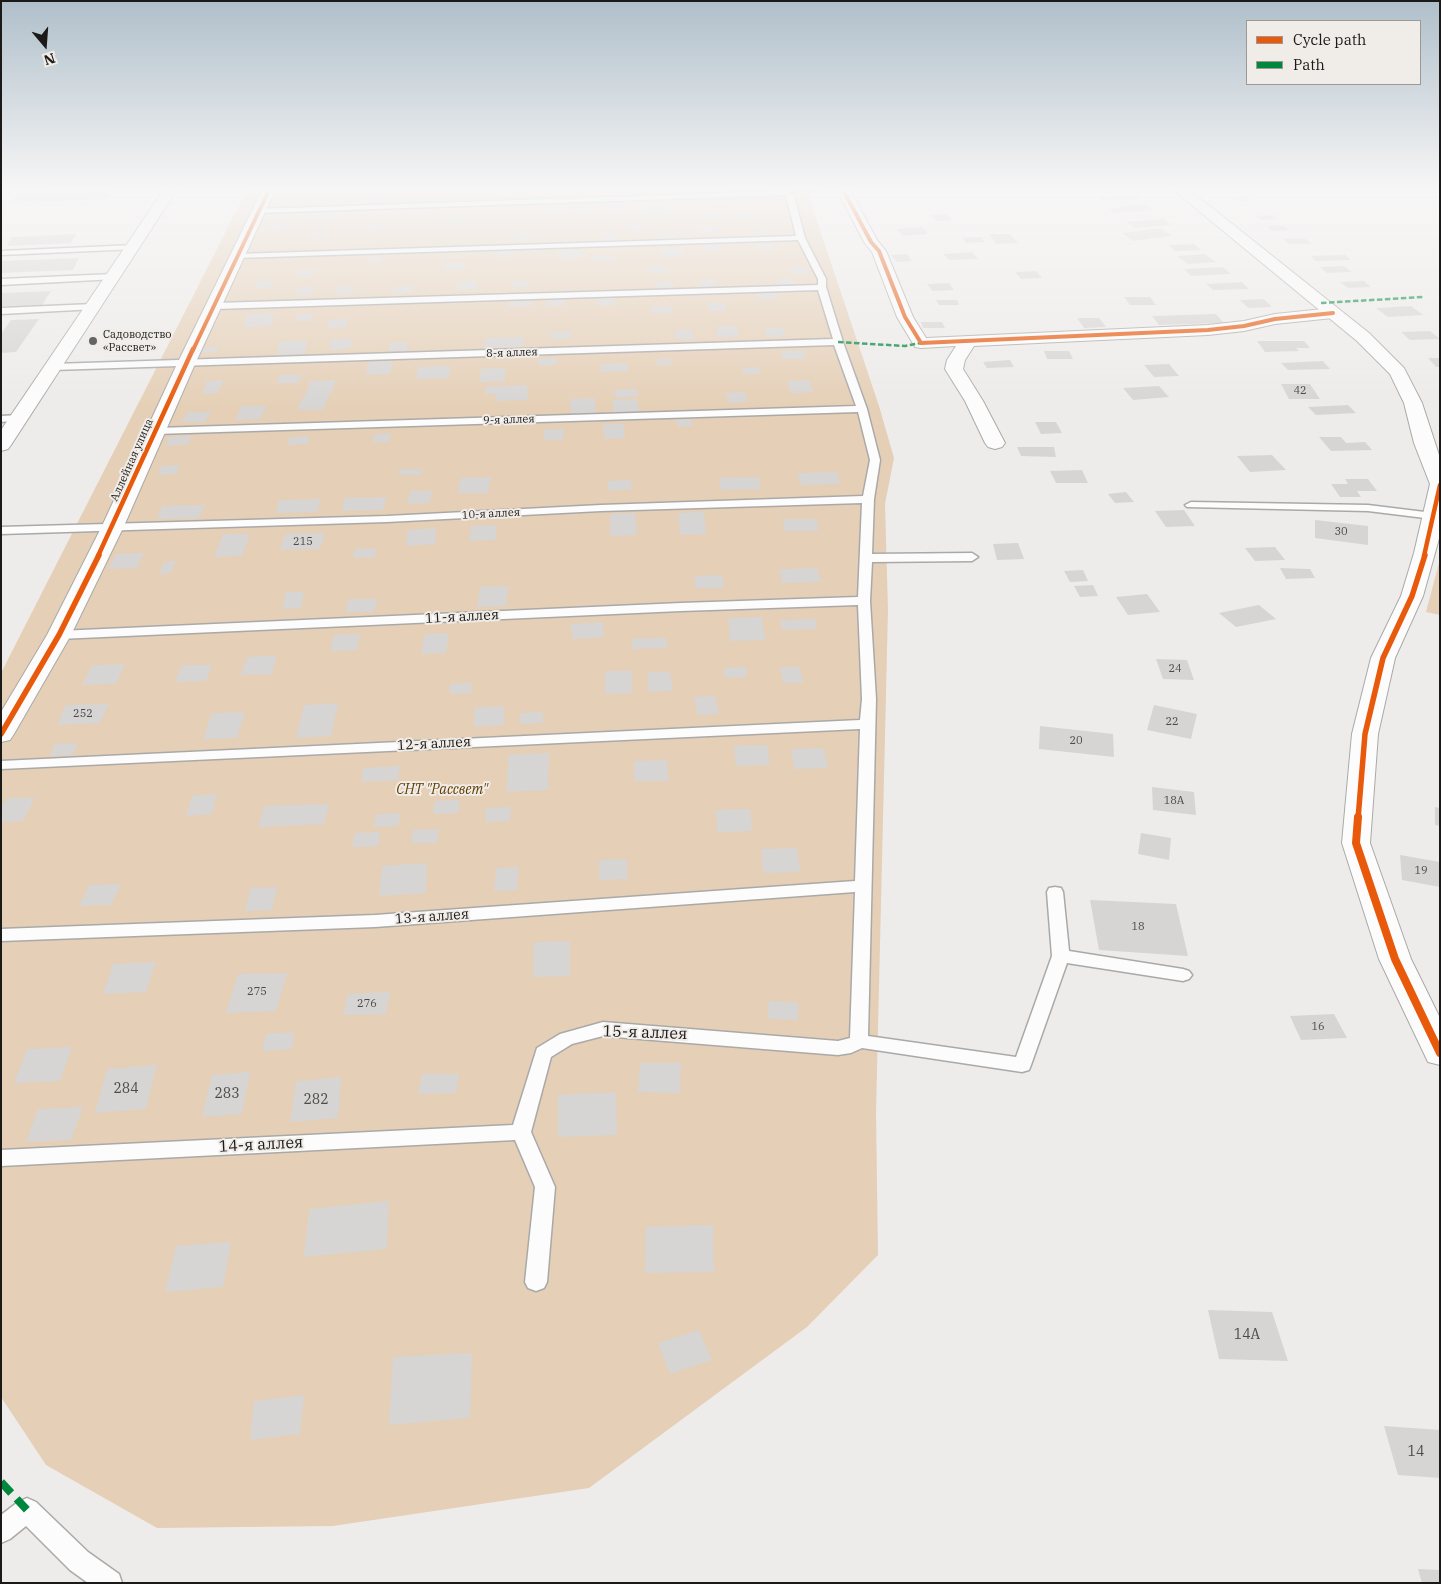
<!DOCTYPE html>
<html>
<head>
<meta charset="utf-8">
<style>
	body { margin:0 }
	#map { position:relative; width:1441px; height:1584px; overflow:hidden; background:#eeecea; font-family:"IBM Plex Serif",serif }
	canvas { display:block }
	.frame { position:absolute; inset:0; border:2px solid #1c1a19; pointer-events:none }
	.legend { position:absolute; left:1246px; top:20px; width:175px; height:65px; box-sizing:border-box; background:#f0ece8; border:1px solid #9b9895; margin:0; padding:6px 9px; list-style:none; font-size:15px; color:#1c1a19 }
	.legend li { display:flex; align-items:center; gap:10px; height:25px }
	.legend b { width:25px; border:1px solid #9b9895 }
	.north { position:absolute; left:20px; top:20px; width:50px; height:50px; -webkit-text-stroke:4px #f0ece8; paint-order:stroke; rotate:162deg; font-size:14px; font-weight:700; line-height:20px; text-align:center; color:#1c1a19 }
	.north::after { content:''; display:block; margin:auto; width:18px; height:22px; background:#1c1a19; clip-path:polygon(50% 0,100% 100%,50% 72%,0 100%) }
</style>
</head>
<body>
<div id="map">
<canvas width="1441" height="1584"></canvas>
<div class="frame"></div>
<ul class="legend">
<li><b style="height:6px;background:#e8590c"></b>Cycle path</li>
<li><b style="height:6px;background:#00873e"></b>Path</li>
</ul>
<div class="north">N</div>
</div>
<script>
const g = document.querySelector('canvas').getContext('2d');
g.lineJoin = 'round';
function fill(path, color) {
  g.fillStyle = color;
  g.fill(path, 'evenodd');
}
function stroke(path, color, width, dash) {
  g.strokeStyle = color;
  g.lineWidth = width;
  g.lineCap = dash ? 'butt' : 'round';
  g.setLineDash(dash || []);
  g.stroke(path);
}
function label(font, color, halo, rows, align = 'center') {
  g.font = font + ' "IBM Plex Serif",serif';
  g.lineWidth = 4;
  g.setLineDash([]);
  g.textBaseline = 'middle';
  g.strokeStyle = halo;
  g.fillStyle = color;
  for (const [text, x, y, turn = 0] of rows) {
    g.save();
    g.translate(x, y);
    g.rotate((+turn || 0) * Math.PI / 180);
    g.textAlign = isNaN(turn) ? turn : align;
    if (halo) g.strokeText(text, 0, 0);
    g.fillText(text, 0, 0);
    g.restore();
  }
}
const green = new Path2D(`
	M248 188H806L879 406 894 458 885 504 888 610 876 1112 878 1255 807 1327 589 1488 333 1526 157 1528 46 1465 1 1397V673Z
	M1440 559V615L1426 612Z`);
const building = new Path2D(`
	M113 189 108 199 12 203 18 193Z
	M635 189H650L651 194 636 195Z
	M311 192 307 200H289L293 193Z
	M393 195V203L371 204V196Z
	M1136 195 1140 199 1103 201 1098 197Z
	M1247 196 1252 201H1236L1231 197Z
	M439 198 440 202 422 203 420 199Z
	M714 200H729L731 205 716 206Z
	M588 203 590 212 569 213 568 204Z
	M606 204H621L623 209H608Z
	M644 205H667L668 215 645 216Z
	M1147 205 1154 210 1115 213 1108 208Z
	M561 206V212H546V207Z
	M335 211 334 216H328L327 220 315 221 316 212Z
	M751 211 753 217H737L736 212Z
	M702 212H717L718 218H703Z
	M946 214 952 220 937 221 931 215Z
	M1272 215 1278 219 1261 220 1256 216Z
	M454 217H470L469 223H453Z
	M1163 219 1171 225 1135 228 1127 222Z
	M270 223H286L283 229H267Z
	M365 223H381L379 229H363Z
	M628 224H643L644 230H628Z
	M714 226 716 232 700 233 699 227Z
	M1267 226H1285L1290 230 1272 231Z
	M922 227 928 234 903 236 897 229Z
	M1160 228 1172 236 1133 241 1122 233Z
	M769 230 771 237H755L753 231Z
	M327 231 324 238H308L311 232Z
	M515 233H531V239L515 240Z
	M659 233H675L676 239H660Z
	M76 234 71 243 7 246 12 237Z
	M616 234 617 241H601V235Z
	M989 234H1010L1018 243 996 244Z
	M980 237 985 242 966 243 962 238Z
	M1283 239H1306L1312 244H1289Z
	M755 242H771L773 248 757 249Z
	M705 244H721L723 250 706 251Z
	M1194 244 1201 250 1175 251 1168 245Z
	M660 248H682L683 256H661Z
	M511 250V257H495L496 251Z
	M559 250H581V258L559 259Z
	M972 252 978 259 949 260 943 254Z
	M907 254 912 261 897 262 891 255Z
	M1205 254 1216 262 1188 264 1177 256Z
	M1345 255 1351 260 1316 261 1311 256Z
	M591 256H613V260H592Z
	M382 257V262L369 263V258Z
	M79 258 73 270 1 273V261Z
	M446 263H465V269L445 270Z
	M666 266 667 273 650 274 649 267Z
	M1344 266 1352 272 1327 273 1320 267Z
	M789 267H806L808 274H792Z
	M1223 267 1231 274 1191 276 1184 269Z
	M298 270H314L312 277H295Z
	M1036 271 1042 278 1021 279 1015 272Z
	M793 278 795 285 778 286 776 279Z
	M699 280H716L718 287H701Z
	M257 281H274L271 288H254Z
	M476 281 477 289 457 290V282Z
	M512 281H529V287H512Z
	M672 281 673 289H656L655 282Z
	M1364 281 1371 287 1348 288 1340 282Z
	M1242 282 1249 289 1213 290 1206 284Z
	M949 283 954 290 933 291 927 284Z
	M412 285 410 293H393L395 286Z
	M355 286 352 294H335L337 287Z
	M313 287 311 295H296L299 288Z
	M51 291 42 305 1 306V293Z
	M776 293 777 299 759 300 758 294Z
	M614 297 616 305 599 306 597 298Z
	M1124 297H1150L1156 305H1130Z
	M565 298 564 306H547V299Z
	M1264 299 1272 307 1248 308 1240 300Z
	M531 300V307H508L509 301Z
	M936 300H957L959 305H939Z
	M707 303H725L726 311H709Z
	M672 306 673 313H651V307Z
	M1411 306 1423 315 1388 317 1376 308Z
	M274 313 271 326 244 327 247 314Z
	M298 314H314L311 321H295Z
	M1216 314 1224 323 1159 325 1152 316Z
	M1077 318H1099L1106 327 1084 328Z
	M39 319 16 352 1 353V334L11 320Z
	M348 319 346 327 327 328 330 320Z
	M921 322H942L945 328H923Z
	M717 326H737L738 337H717Z
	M764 328H782L785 336 767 337Z
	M693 330 694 339H676L675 331Z
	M1430 331 1440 339 1410 340 1401 332Z
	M572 332V338L550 339 549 333Z
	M523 337V347L484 348 485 338Z
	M332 339H353L349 349 328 350Z
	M307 340 305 354 277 355 280 341Z
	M1257 341H1304L1310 348H1296L1299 351 1265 352Z
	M408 342 406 351H388L390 343Z
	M218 347 217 352 201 353 203 348Z
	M781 351H804L805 359H783Z
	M1044 351H1069L1073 359H1047Z
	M556 358 558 364 539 366 538 359Z
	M1428 358H1440V367H1436Z
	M656 359H671V365H657Z
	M1010 360 1014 367 987 368 983 362Z
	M393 361 390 374 366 375 369 362Z
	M1323 361 1330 369 1288 370 1281 363Z
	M627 363 628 371 601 372V364Z
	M1169 364 1179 376 1154 377 1144 365Z
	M450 366 449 378 416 379 418 367Z
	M758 367 760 374H744L742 368Z
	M505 368V381L480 382 481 369Z
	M280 375H302L298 383H276Z
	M223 380 218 393 202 394 207 381Z
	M335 380 331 394H329L323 410H297L304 395H306L310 381Z
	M809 380 813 392 791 393 787 381Z
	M1281 384H1310L1320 399H1289Z
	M527 385 528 400 495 401 496 394H485L486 387Z
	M1159 386 1169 397 1133 400 1123 388Z
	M637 389 638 396 616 398 614 390Z
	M744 392 747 402 729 403 726 393Z
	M595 398 596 413 571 414 570 399Z
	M637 399 639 413 614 414 612 400Z
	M1348 405 1356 413 1316 415 1308 407Z
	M242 406H267L260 419 235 420Z
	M188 412H211L205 422H181Z
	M690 419 693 426 678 427 676 420Z
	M1035 422H1056L1062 433 1041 434Z
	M603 424H624L625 438 604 439Z
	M545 429H564L563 440H544Z
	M391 433 389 442 373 443 374 434Z
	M191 436 189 444 166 446 169 437Z
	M310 436 307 444 287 445 290 437Z
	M1319 437H1341L1346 443 1365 442 1372 450 1331 451Z
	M1017 447H1054L1056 457 1021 456Z
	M1272 455 1286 470 1250 472 1237 456Z
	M179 465 177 474 158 475 161 466Z
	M400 469H423L421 475H398Z
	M1082 470 1088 483H1056L1050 471Z
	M837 472 840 484 801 485 797 473Z
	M491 477 488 493H457L461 478Z
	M759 477 761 489 721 490 718 478Z
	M1345 479H1368L1377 491H1357L1361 497H1340L1331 484H1348Z
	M630 480 633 489 609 491 607 481Z
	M410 491H432L429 503 407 504Z
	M1126 492 1134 502 1115 503 1108 494Z
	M386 497 383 510 342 511 344 498Z
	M321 499 317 512 276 513 279 500Z
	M205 505 199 518 157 519 162 506Z
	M1184 510 1195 526 1166 527 1155 511Z
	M704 512 706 534 680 535 678 513Z
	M635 513 637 535 610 536V514Z
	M783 519H817L818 531H784Z
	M1315 520 1368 526V545L1315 538Z
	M497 525 496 540 469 541 471 526Z
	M436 528 435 544 406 546 407 530Z
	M325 533 320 549 280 550 285 534Z
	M223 534H250L242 556 214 557Z
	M1018 543 1024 559 997 560 993 544Z
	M1275 547 1285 560 1255 561 1245 548Z
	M376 548 375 557 353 558 354 549Z
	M144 553 137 568 108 569 116 554Z
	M176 561 171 573 159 574 164 562Z
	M817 568 821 582 782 583 779 569Z
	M1280 568 1310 569 1315 578 1286 579Z
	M1083 570 1088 581 1070 582 1064 571Z
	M723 575V588H695V576Z
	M1093 585 1098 596 1080 597 1074 586Z
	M508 586 506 606 477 607 480 587Z
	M286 592H304L301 608 282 609Z
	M1147 594 1160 612 1128 615 1116 597Z
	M349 599H378L374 612H345Z
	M1259 605 1276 619 1236 627 1219 613Z
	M762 617 765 640 730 641 728 618Z
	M815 619 817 629 782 630 780 620Z
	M603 622 604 637 572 639 571 624Z
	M449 633 446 653 421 654 425 634Z
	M360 634 357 650 330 651 334 635Z
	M667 638V648L632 649V639Z
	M277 655 272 674 241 675 247 657Z
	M1156 659 1187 660 1194 680 1163 679Z
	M125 664 116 684 82 685 92 665Z
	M182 665H212L206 681 175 682Z
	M746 667 747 677 725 678 724 668Z
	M780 667H800L803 683H783Z
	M605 671H632V693L605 694Z
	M670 671 673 691 649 692 647 673Z
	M472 683 471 693 449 694 450 684Z
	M715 696 719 714 698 715 694 697Z
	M338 703 331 736 296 738 304 705Z
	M109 704 100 723 57 725 66 705Z
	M1154 705 1197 714 1191 739 1147 730Z
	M504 706V725L474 727V708Z
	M245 712 237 738 203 739 212 713Z
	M543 712V723L520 724V713Z
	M1040 726 1113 734 1114 757 1039 749Z
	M78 743 73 755 49 756 55 744Z
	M767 745 770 765 736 766 734 746Z
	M824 748 828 768 794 769 791 749Z
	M549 753 548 790 507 792 508 755Z
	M667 760 668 781H634V761Z
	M400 766 398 780 361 782 363 768Z
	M1152 787 1194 792 1196 815 1153 810Z
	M217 794 212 814 186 816 192 796Z
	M7 798H35L23 821 1 822V809Z
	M460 800 458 813 433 814 435 801Z
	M329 804 324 824 258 827 264 806Z
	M511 807 510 821 485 822 486 808Z
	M1435 807 1440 808V826L1435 825Z
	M750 809 752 831 717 832 716 810Z
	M401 813 398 826 373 827 376 814Z
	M439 829 437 843H411L413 830Z
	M380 832 378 846 352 847 355 833Z
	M1141 833 1171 838 1169 860 1138 854Z
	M797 848 800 872 763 873 761 849Z
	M1400 855 1440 862V887L1402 880Z
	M627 859 628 879 599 880V860Z
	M427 863 426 893 379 896 382 866Z
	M519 867 517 890 494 891 496 868Z
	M121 884 111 905 79 906 89 885Z
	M277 887 272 910 245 911 250 888Z
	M1090 900 1176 904 1188 956 1099 950Z
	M570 941V976L533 977 534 942Z
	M156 962 146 992 103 994 113 964Z
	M287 973 276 1011 226 1013 238 974Z
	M390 992 386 1014 343 1015 348 994Z
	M769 1001 798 1003V1020L768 1019Z
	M1334 1014 1347 1038 1301 1040 1290 1016Z
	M294 1032 292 1049 262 1051 266 1034Z
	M72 1047 60 1081 14 1083 27 1049Z
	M640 1063H681L680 1093 638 1092Z
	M157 1065 146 1109 95 1113 107 1069Z
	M250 1072 242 1114 202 1117 212 1075Z
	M422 1074H459L456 1093 418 1094Z
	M341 1077 338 1118 290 1122 296 1081Z
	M616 1092 617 1135 558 1137V1095Z
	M83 1107 71 1140 26 1142 38 1109Z
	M389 1201 387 1249 304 1257 309 1209Z
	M713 1225 714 1272 645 1273 646 1227Z
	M231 1242 223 1287 165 1292 176 1246Z
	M1208 1310 1272 1312 1288 1361 1219 1359Z
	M699 1330 712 1360 670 1374 658 1343Z
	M472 1353 470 1418 389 1425 393 1357Z
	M304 1395 300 1434 250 1440 254 1401Z
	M1384 1426 1440 1430V1478L1398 1475Z
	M1418 1569 1440 1570V1583H1422Z`);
const lane = new Path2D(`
	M784 188H792L805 238 826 279V287L843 342 867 409 880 460 874 499 872 554 972 553 978 557 972 561 872 562 870 601 876 699 868 1036 1016 1057 1052 956 1047 892 1049 888 1055 887 1061 888 1063 892 1069 951 1183 969 1189 971 1192 975 1189 979 1183 981 1067 963 1031 1065 1029 1070 1022 1072 862 1048 851 1053 838 1055 603 1036 572 1044 551 1057 531 1132 555 1187 547 1282 544 1288 536 1291 528 1288 525 1282 535 1187 515 1140 1 1166V1150L513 1125 537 1048 560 1034 603 1022 838 1041 850 1038 855 892 375 927 1 941V929L375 915 855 881 860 729 1 769V761L860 720 862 699 858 605 681 611 59 639 52 635 59 631 681 603 858 597 862 503 601 511 387 522 1 534V527L387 516 601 505 863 496 870 460 858 412 156 434 151 431 156 428 856 406 834 345 53 370 48 367 53 364 833 339 818 290 215 309 211 306 215 303 818 285V279L798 240 237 258 233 256 237 254 796 236 786 195 258 213 254 211 258 209 785 191Z
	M134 245H137V249L1 255V251Z
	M113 274 117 277 116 279 1 285V279Z
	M93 304 96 305V309L1 314V308Z
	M19 415 24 418 23 420 1 422V416Z
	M1191 502 1368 505 1433 513 1439 516 1433 519 1368 511 1187 507 1185 505Z
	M27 1498 36 1502 88 1552 119 1574 122 1583H88L70 1570 26 1526 10 1539 1 1543V1515L18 1502Z`);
const street = new Path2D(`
	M263 188H276L195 364 124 526 71 635 14 734 10 740 1 742V712L47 635 102 526 177 364Z
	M836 188H849L877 240 886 251 913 317 926 338 1208 325 1244 321 1275 314 1333 308 1339 310 1341 313 1339 316 1333 318 1275 324 1244 331 1208 335 974 346 965 360 963 369 983 401 1005 443 1002 447 995 449 988 447 985 443 965 401 945 369 947 360 956 346 921 348 915 347 897 317 872 252 864 242Z`);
const secondary = new Path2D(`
	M165 188H178L11 445 8 449 1 451V430Z
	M1171 188H1186L1216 211 1369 333 1404 368 1422 403 1440 458V535L1423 596 1395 658 1378 734 1370 843 1411 959 1440 1018V1065L1428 1062 1379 959 1342 843 1352 734 1371 658 1401 596 1414 553 1430 484 1414 443 1404 403 1390 374 1357 341Z`);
const quietFar1 = new Path2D(`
	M790 193 838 188
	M1321 303 1423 297
	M838 342 905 346 921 343`);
const quiet = new Path2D(`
	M1 1482 27 1510`);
const cyclewayFar3 = new Path2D(`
	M842 188 871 242 879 251 905 317 921 343 1208 330 1244 326 1275 319 1333 313
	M193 350 270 188`);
const cyclewayFar2 = new Path2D(`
	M98 556 193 349
	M1424 556 1440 485`);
const cyclewayFar1 = new Path2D(`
	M1 734 59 635 99 555
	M1358 819 1365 734 1383 658 1412 596 1425 555`);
const cycleway = new Path2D(`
	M1358 817 1356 843 1395 959 1440 1053`);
const markers = [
	[93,341,5,"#666462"]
];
const farPoinames = [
	["Садоводство",103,335],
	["«Рассвет»",103,348]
];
const farStreetnames = [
	["8-я аллея",512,353,-2],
	["9-я аллея",509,420,-2],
	["Аллейная улица",132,460,-66],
	["10-я аллея",491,514,-3]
];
const numberNames = [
	["42",1300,391],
	["30",1341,532],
	["215",303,542],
	["24",1175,669],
	["252",83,714],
	["22",1172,722],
	["20",1076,741],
	["18А",1174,801],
	["19",1421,871],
	["18",1138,927],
	["275",257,992],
	["276",367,1004],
	["16",1318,1027]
];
const streetNames = [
	["11-я аллея",462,617,-3],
	["12-я аллея",434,744,-3],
	["13-я аллея",432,917,-4]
];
const parkNames = [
	["СНТ \"Рассвет\"",442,790]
];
const nearNumbernames = [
	["284",126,1089],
	["283",227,1094],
	["282",316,1100],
	["14А",1247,1335],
	["14",1416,1452]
];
const nearStreetnames = [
	["15-я аллея",645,1033,2],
	["14-я аллея",261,1145,-3]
];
fill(green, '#e5cfb6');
fill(building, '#d7d5d3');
stroke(lane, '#aaa9a7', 3);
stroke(street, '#aaa9a7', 2);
stroke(secondary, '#aaa9a7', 2);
fill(lane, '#fcfcfc');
fill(street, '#fcfcfc');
fill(secondary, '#fcfcfc');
stroke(quietFar1, '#00873e', 2.5, [5.5, 2.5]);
stroke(quiet, '#00873e', 8, [15, 8]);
stroke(cyclewayFar3, '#e8590c', 4);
stroke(cyclewayFar2, '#e8590c', 4.5);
stroke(cyclewayFar1, '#e8590c', 5.5);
stroke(cycleway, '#e8590c', 8);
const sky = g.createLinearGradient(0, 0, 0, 410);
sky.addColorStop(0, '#afbfca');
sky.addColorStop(0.46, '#f7f6f6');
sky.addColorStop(1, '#f7f6f600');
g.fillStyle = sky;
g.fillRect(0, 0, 1441, 410);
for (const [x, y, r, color] of markers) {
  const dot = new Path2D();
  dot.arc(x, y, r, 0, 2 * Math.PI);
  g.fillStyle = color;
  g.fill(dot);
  stroke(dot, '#f0ece8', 2);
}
label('11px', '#1c1a19', '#f0ece8', farPoinames, 'left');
label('11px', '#1c1a19', '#f0ece8', farStreetnames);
label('11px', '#4c4a48', null, numberNames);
label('14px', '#1c1a19', '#f0ece8', streetNames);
label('italic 14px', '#633d00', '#f0ece8', parkNames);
label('14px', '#4c4a48', null, nearNumbernames);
label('16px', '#1c1a19', '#f0ece8', nearStreetnames);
</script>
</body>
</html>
